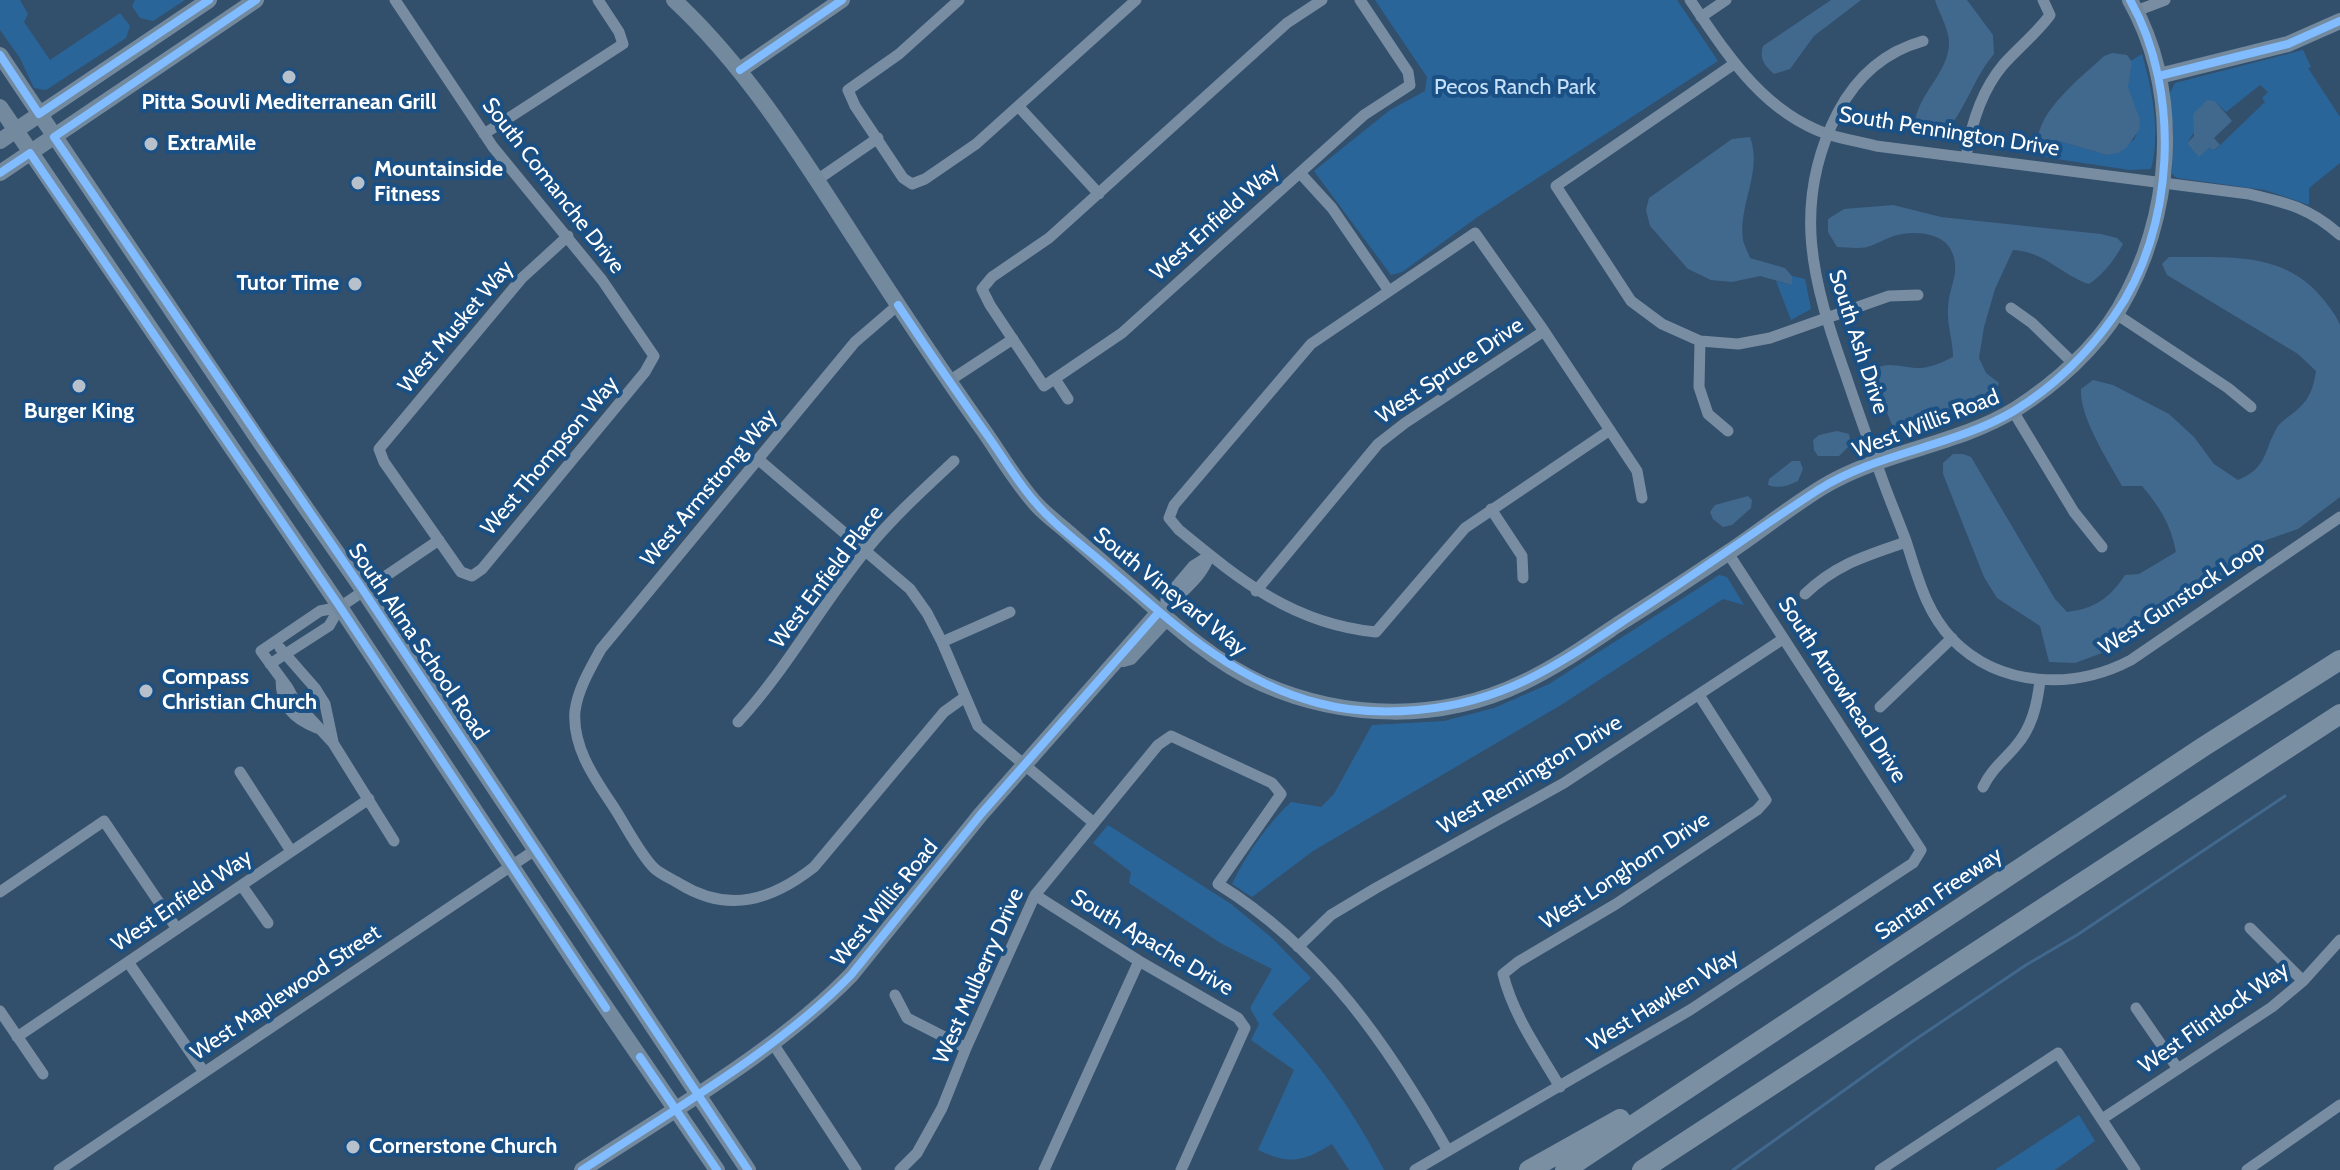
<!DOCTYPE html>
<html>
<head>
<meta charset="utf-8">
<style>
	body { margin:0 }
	canvas { display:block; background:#324f6c }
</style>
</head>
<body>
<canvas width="2340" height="1170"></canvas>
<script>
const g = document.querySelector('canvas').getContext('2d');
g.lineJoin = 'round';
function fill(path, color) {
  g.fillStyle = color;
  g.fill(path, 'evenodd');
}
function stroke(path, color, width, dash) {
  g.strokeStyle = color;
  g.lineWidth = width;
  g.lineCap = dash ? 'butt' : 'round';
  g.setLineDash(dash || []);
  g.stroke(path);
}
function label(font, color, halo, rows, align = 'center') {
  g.font = font + ' Cabin,sans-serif';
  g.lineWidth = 8;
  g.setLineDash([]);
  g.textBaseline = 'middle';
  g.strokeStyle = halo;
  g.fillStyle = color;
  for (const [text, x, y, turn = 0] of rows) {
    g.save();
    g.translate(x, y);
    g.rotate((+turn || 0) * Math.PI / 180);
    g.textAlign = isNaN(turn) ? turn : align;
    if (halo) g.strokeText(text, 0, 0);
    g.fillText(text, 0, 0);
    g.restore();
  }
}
const green = new Path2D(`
	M0 0H20L28 14 24 22 50 60 120 13 130 26 126 38 46 90 34 88 20 58 0 30Z
	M135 0H185L153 21 140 18 132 6Z
	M1375 0H1677L1718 61 1476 218 1402 272 1391 275 1314 171 1390 110 1425 91 1427 77Z
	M2303 50 2311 67 2308 68 2340 117V163L2309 188V205L2265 190 2177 178 2172 174 2173 130 2169 95 2175 83ZM2260 85 2268 92 2262 98 2265 102 2215 150 2187 143 2215 101 2226 112Z
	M2142 54C2152 89 2161 133 2151 169L2130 170 2037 156 2038 142 2048 144 2059 141 2107 155 2134 140C2146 114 2131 111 2128 88 2127 79 2132 70 2131 61Z
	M1792 276 1805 279 1811 309 1791 320 1776 281 1792 285Z
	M1719 575 1727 577 1744 605 1723 599 1561 705 1313 851 1252 897 1232 884C1247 853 1267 825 1291 802L1321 807 1334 794 1372 725 1444 721 1494 708 1549 684Z
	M1108 825 1231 904 1272 938 1311 978 1272 1014C1318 1060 1354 1112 1384 1170H1349L1332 1144C1302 1162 1291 1165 1258 1150L1294 1070 1251 1040 1259 1024 1250 1008 1272 969 1222 944 1129 883 1131 872 1093 843Z
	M2079 1115 2095 1141 2055 1170H1995Z`);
const water = new Path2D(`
	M1831 0H1861L1814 36 1790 69 1774 74C1765 66 1759 59 1763 46Z
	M1935 0H1967L1993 35 1994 54C1974 77 1966 109 1946 131H1923L1915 127C1914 96 1950 74 1949 41 1948 27 1939 13 1935 0Z
	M2112 53 2127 55 2132 62 2128 87 2140 120 2139 130 2126 148 2118 153 2107 155 2059 141 2048 144 2038 142C2037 111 2083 76 2104 56Z
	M2207 100 2215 101 2232 121 2214 138 2220 145 2214 150 2209 148 2199 157 2187 143 2194 136 2193 114Z
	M1750 137C1763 172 1738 204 1743 240 1744 245 1748 252 1750 258L1785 268 1792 276V285L1760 276 1732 282 1711 280 1688 269 1650 226 1646 210 1649 198 1732 139Z
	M1893 205 1941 217 2101 234 2117 238 2123 244C2115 259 2103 275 2089 284 2061 275 2044 251 2013 250L1995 289 1984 327 1979 358 1986 373 1999 383C1993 404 1916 427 1894 430L1884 405 1868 380C1879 355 1901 369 1921 368 1932 367 1943 362 1953 357 1953 340 1947 326 1948 309 1948 296 1953 285 1955 273 1958 239 1931 230 1902 234 1889 236 1880 243 1867 247 1858 249 1846 247 1837 247L1828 232V219L1844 209Z
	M2169 257C2225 258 2284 250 2323 299 2330 308 2336 315 2340 325V497L2298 529 2252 545 2238 554 2225 577 2137 634 2102 653 2075 663 2049 662 2040 626 1997 598 1984 577 1943 474V463L1953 454H1963L1971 457 2055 599 2067 612C2094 609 2110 598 2125 575L2139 574 2176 552C2171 525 2160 507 2142 486H2122C2108 461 2079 416 2081 389L2093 380 2113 385 2169 414 2194 437 2214 464 2238 480C2269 467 2263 450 2278 426 2282 421 2287 418 2292 414 2308 402 2313 391 2316 371L2298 354 2167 275 2162 264Z
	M1837 431 1849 434 1851 444 1839 456H1818L1814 450 1813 440 1819 435Z
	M1792 461H1800L1803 469 1798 481C1788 486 1779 489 1768 485L1769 479Z
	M1748 496 1752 500 1751 508 1732 525 1723 527 1713 519 1710 512 1715 505Z`);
const stream = new Path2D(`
	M1733 1170 1913 1041 2026 965 2077 935 2285 796`);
const street = new Path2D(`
	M395 0 493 147 602 280 654 356 645 372 482 569 472 576 461 572 384 462 379 449 522 278 568 236
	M959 0 899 54 848 90 855 106 903 178 912 184 925 179 976 144 1136 0
	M1322 0 1287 23 1049 238 992 277 982 289 990 305 1044 386 1122 333 1364 115 1410 85 1408 72 1360 0
	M1690 0C1727 54 1762 111 1827 134 1843 139 1860 142 1876 146L2249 194C2288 203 2310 208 2340 235
	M2136 11 2165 0
	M1701 17 1726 0
	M1923 41C1884 52 1857 76 1838 112 1790 205 1813 283 1846 376 1858 412 1871 448 1884 484 1891 503 1899 522 1906 541 1918 577 1925 610 1952 639 2000 688 2074 690 2131 660L2340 517
	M1734 64 1556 186 1631 301 1662 324 1700 341 1738 344 1770 338 1889 296 1918 295
	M1019 107 1099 194
	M484 134 623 44 619 32 598 0
	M1966 157C1971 125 1982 90 2003 65 2018 48 2037 33 2050 15L2043 0
	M1300 173 1332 208 1389 291
	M817 180 878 138
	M898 305 855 342 601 649C590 669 578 689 575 711 572 747 595 779 613 806 625 824 639 853 654 868 660 874 672 879 680 884 729 914 772 900 814 867L944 712 965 697
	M2011 308 2032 323 2074 364
	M2116 314 2228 388 2251 407
	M1700 341 1699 387 1708 414 1728 431
	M1055 379 1068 399
	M949 381 1013 339
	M2013 411 2074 512 2102 547
	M1610 430 1465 528 1376 632C1293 624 1240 580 1179 530L1169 518 1174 505 1311 344 1475 233 1544 331 1637 471 1642 498
	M759 460 910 589 927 613 942 642 978 726 1094 823
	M1491 509 1522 556 1523 578
	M1256 591 1378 444 1405 423 1544 331
	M1805 594C1836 564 1866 556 1906 542
	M1166 604V598L1193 566 1209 556
	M340 607 320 611 261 651 288 688 296 703 333 743 394 841
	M1159 612 1166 604H1172C1187 585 1200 580 1210 555
	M942 642 1010 612
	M280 648 315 688 325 704 333 742
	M270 664 329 626 340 607 439 540
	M281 679C281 706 293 719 317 728
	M1880 707 1952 638
	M738 722C787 669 821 605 867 549 893 517 924 489 954 461
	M240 772 291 851
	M1983 787C1991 770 2003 761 2015 747 2032 728 2037 705 2040 681
	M242 886 268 923
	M0 892 104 821 177 929
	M1035 895 1139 961 1238 1018 1245 1028 1181 1170
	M2250 928 2303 981
	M1298 947 1331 915 1376 888 1564 783 1783 639
	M128 962 204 1072
	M895 995 907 1018 966 1048
	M2136 1008 2178 1069
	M0 1011 43 1074
	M17 1037 369 799
	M772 1042 856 1170
	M1560 1087C1539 1051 1513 1015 1503 974L1518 962 1616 904 1757 810 1766 800 1699 695
	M2102 1119 2272 1007 2303 981 2340 940
	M59 1170 535 850
	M900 1170 917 1153 942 1108 966 1048 1035 895 1158 745 1171 736 1272 783 1281 794 1218 884C1322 948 1390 1048 1448 1151
	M1044 1170 1139 961
	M1415 1170 1690 1010 1913 863 1921 850 1728 553
	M1880 1170 2058 1053 2135 1170
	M2247 1170 2340 1105`);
const secondary = new Path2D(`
	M674 0C747 68 801 155 855 239 895 301 936 363 979 424 998 450 1015 481 1037 505 1047 516 1060 525 1071 535 1093 554 1115 574 1138 593 1176 627 1217 664 1263 684 1345 720 1441 722 1522 683 1556 667 1586 646 1617 625 1655 601 1692 577 1729 552 1760 531 1789 508 1821 488 1881 451 1956 446 2016 409 2055 384 2095 349 2119 309 2173 218 2183 94 2130 0
	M0 55 260 442 363 590 748 1170
	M740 70 842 0
	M2159 76 2288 44 2340 21
	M0 107 340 607 581 971 717 1170
	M0 141 209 0
	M0 173 256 0
	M1123 659 1130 657 1166 618
	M582 1170C671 1111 777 1051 851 975L981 814 1159 612`);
const highway = new Path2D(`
	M1529 1170 1620 1119
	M1565 1170 2203 747 2340 660
	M1642 1170 2340 714`);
const cycleway = new Path2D(`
	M256 0 54 137 363 590 748 1170
	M0 55 39 114 209 0
	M740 70 842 0
	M2159 76 2288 44 2340 21
	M0 173 30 153 340 607 606 1008
	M898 305C929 352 960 397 992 442 1006 462 1019 484 1035 502 1054 525 1081 544 1104 564 1169 620 1232 681 1318 703 1351 712 1385 713 1418 710 1508 702 1562 662 1634 614 1696 574 1756 530 1818 490 1878 452 1953 447 2014 411 2053 387 2088 353 2114 316 2175 231 2182 91 2130 0
	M640 1057 717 1170
	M582 1170C671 1111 777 1051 851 975L981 814 1159 612`);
const markers = [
	[289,77,8,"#b7c1cc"],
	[151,144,8,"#b7c1cc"],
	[358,183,8,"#b7c1cc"],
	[355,284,8,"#b7c1cc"],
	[79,386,8,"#b7c1cc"],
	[146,691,8,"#b7c1cc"],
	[353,1147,8,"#b7c1cc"]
];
const parkNames = [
	["Pecos Ranch Park",1515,88]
];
const poiNames = [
	["Pitta Souvli Mediterranean Grill",289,103,"center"],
	["ExtraMile",167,144],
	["Mountainside",374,170],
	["Fitness",374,195],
	["Tutor Time",339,284,"right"],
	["Burger King",79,412,"center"],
	["Compass",162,678],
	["Christian Church",162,703],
	["Cornerstone Church",369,1147]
];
const streetNames = [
	["South Pennington Drive",1949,132,9],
	["South Comanche Drive",553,186,52],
	["West Enfield Way",1215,222,-42],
	["West Musket Way",456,327,-50],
	["South Ash Drive",1858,342,72],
	["West Spruce Drive",1450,371,-34],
	["West Willis Road",1926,424,-21],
	["West Thompson Way",550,456,-50],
	["West Armstrong Way",709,488,-50],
	["West Enfield Place",827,577,-53],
	["South Vineyard Way",1170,592,39],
	["West Gunstock Loop",2182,598,-33],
	["South Alma School Road",418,642,56],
	["South Arrowhead Drive",1842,690,57],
	["West Remington Drive",1530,775,-31],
	["West Longhorn Drive",1625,871,-33],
	["Santan Freeway",1939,894,-34],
	["West Enfield Way",182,901,-34],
	["West Willis Road",885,903,-51],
	["South Apache Drive",1152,943,31],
	["West Mulberry Drive",979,976,-66],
	["West Maplewood Street",286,993,-34],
	["West Hawken Way",1663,1000,-32],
	["West Flintlock Way",2214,1018,-35]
];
fill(green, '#2a659a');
fill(water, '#41688d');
stroke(stream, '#41688d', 3);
stroke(street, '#788da2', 11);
stroke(secondary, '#73899e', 16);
stroke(highway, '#7a8fa2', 20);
stroke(cycleway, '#80bcff', 8);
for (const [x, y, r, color] of markers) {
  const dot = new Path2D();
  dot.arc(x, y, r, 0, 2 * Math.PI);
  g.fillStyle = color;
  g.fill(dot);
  stroke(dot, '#1a5084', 3);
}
label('22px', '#c5e0f8', '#1a5084', parkNames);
label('bold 22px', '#fff', '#1a5084', poiNames, 'left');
label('22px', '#fff', '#1a5084', streetNames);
</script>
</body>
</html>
